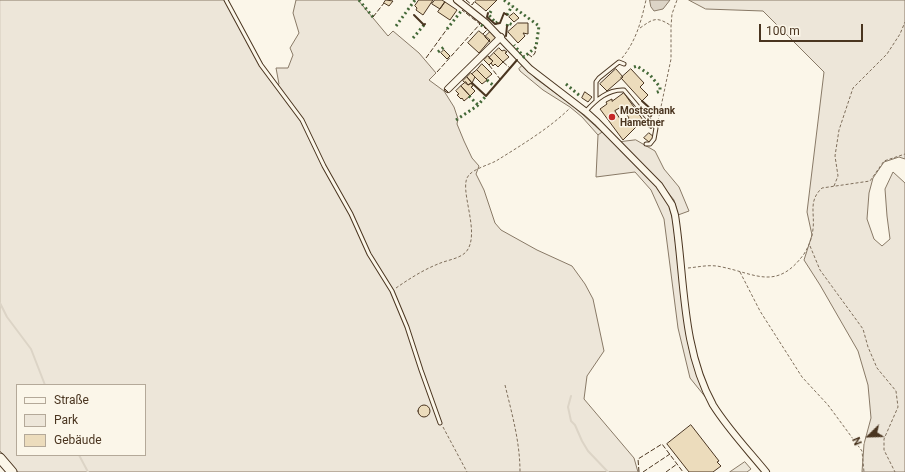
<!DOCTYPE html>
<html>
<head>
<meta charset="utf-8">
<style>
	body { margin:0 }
	#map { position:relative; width:905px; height:472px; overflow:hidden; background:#fbf6e9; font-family:Roboto,sans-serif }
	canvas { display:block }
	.legend { position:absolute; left:16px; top:384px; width:130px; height:72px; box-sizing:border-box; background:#fbf6e9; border:1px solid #b4a999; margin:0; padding:5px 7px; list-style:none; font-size:12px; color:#4a3520 }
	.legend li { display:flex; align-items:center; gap:8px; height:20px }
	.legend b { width:20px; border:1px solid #b4a999 }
	.north { position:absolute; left:849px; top:416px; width:40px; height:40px; -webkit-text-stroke:3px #fbf6e9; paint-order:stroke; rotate:247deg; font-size:11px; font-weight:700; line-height:16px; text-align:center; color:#4a3520 }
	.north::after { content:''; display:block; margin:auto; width:14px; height:18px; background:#4a3520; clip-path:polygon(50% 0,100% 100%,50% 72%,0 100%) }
	.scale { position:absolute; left:759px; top:24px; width:104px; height:18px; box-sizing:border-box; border:2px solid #4a3520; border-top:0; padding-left:5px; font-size:12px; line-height:14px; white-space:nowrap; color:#4a3520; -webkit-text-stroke:3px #fbf6e9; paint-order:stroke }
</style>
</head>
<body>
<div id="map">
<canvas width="905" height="472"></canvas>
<ul class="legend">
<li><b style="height:5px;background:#fbf6e9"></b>Straße</li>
<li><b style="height:11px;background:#ede6d9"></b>Park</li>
<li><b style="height:11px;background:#ecdcbc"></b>Gebäude</li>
</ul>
<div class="north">N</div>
<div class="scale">100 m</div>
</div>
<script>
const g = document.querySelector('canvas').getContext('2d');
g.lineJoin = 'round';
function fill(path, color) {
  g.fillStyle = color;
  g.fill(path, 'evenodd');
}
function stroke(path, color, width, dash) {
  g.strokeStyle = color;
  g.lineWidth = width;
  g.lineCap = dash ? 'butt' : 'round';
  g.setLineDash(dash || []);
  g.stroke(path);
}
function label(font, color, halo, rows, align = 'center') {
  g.font = font + ' Roboto,sans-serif';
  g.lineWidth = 3;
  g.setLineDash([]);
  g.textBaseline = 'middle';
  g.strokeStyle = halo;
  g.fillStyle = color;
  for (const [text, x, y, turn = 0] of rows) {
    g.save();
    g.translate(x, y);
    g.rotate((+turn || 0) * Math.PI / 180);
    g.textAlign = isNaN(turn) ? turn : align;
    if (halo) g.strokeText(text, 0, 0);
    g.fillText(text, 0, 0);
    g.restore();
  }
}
const green = new Path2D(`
	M0 0H226L258 60 276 87 279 84 276 68H288L293 55 290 48 299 33 293 13 296 0H358L388 36 393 31 419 53 436 73 429 80 444 91 454 107 458 119 457 124 464 141 472 158 479 166 476 174 484 190 495 223 501 230 537 250 572 266 585 284 593 299 604 351 587 376 584 399 634 458 638 472H18L0 451ZM17 385H145V455H17Z
	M689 0H905V159L899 157 884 162 873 178 869 193 867 219 874 239 882 246 890 239 887 216 885 189 893 172 905 183V472H862L864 444 871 418 868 385 858 351 820 285 804 260 812 235 807 212 824 72 763 11 706 9Z
	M602 132 658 186 669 204 673 221 683 308 689 348 696 373 711 404 690 378 678 328 664 219 651 190 635 172 596 177 598 135Z
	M636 140 655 151 664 169 679 187 689 211 678 215 674 200 662 185 620 142Z`);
const parking = new Path2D(`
	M523 65 535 78 573 106 602 132 598 135 582 117 570 107 543 90 520 71 519 69Z
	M745 462 751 469 747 472H730Z`);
const water = new Path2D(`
	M650 0H670L663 9 654 11 651 7Z`);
const stream = new Path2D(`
	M0 303 7 317 31 349 45 385
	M571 396 568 407 571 421 575 425 582 441 588 451 608 472
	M79 455 88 472`);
const building = new Path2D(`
	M386 0 393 1 389 6 384 3Z
	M419 0H433L423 15 416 10 417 8 415 6Z
	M435 0H442L445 2 440 9 432 4Z
	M477 0H497L486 11 475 2Z
	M445 2 457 10 450 20 438 12Z
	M514 13 519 18 514 22 509 17Z
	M518 23H528V34L523 33 525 36 518 43 508 32Z
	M479 31 490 40 479 53 468 43Z
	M490 32 496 38 491 43 485 37Z
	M499 48 502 51 504 50 507 52 505 53 509 57 503 62 494 53Z
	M444 50 450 56 447 59 441 53Z
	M494 53 503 62 498 67 495 64 493 66 491 63 493 61 489 58Z
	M488 56 493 61 489 65 484 60Z
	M482 64 492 74 486 79 477 70Z
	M616 69 623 77 607 91 600 84Z
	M631 69 644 83 640 87 648 95 642 101 621 78Z
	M477 70 487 80 482 84 472 74Z
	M471 73 475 77 472 83 467 77Z
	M467 77 472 83 468 85 463 81Z
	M466 82 468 85 471 83 473 86 471 87 475 91 470 96 461 86Z
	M461 86 470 96 464 101 462 98 461 99 457 95 459 94 456 91Z
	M585 92 592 97 588 102 582 98Z
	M624 93 643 120 623 140 600 109 607 104 606 102 612 99V101ZM622 107 629 118 624 125 615 111Z
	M649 133 654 137 649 142 644 138Z
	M418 411a6 6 0 1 1 12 0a6 6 0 1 1-12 0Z
	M691 425 719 461 717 462 721 466 713 472H689L667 444Z`);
const path = new Path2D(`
	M640 28C653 19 656 16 670 25
	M622 58C636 41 641 22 646 0
	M658 121 671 59V26L672 14 677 0
	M834 186 838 176 835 156 839 130 853 88 887 54 900 34 905 22
	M810 246 820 270 863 329 868 347 877 368 896 391 898 407 884 439V450L895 472
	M688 268C699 267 710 264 722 267 756 274 777 291 804 254 809 246 812 238 813 229 815 213 808 201 822 188L870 181 884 161 905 154
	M740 272 760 311 802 377 828 405 862 451 864 472
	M396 288C409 279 423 270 438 264 447 260 459 259 466 252 482 233 457 187 469 175 474 169 488 165 496 161 520 146 550 128 570 108
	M505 385C512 414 520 442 520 472
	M443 427 467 472`);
const lane = new Path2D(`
	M226 0 261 65 302 120 324 166 351 214 369 254 392 291 407 327 421 370 440 423
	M596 100V82L599 78 619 62 624 64
	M586 111C596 100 608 89 624 90L656 128 654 139 650 144H646`);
const street = new Path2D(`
	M457 0 486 23 530 69 586 112 597 122 659 185 672 205 675 215C685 278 681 347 713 405 728 429 748 450 766 472
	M448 89 501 37`);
const secondary = new Path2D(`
	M0 458 12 472`);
const hedge = new Path2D(`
	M359 0 373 17
	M504 0 539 26 536 47 524 57 514 45
	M491 11 489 15 496 23 499 21
	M507 15 512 6
	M481 25 484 27
	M396 26 415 0
	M507 26 508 23 513 25
	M447 29 462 10
	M413 38 424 25
	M438 52 444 47
	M634 67 637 66 650 75 660 87V91L655 93
	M487 80 494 86
	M566 84 580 96
	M469 96 478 105
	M456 120 477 106 486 96`);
const fence = new Path2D(`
	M466 0 472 5 474 2
	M373 17 384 3
	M483 34 487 30 484 27
	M528 54 532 57 535 53 536 47
	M426 58 447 29
	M503 62 510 68
	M489 65 500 79
	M437 72 480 24 462 10
	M445 89 450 94
	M639 472 638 459 662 444 683 472
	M643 472 670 454
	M666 472 677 464`);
const wall = new Path2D(`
	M488 13 487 17 495 24 500 23 504 13 507 15
	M414 15 424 25 425 24
	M506 36 507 26
	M472 83 486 96 517 60
	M642 101 653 111 651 116
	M642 121 651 128`);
const markers = [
	[612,117,4,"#c62828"]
];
const poiNames = [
	["Mostschank",620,111],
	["Hametner",620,123]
];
fill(green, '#ede6d9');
stroke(green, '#887966', 1);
fill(parking, '#ede7d9');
stroke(parking, '#887966', 1);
fill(water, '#dcd4c6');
stroke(water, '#887966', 1);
stroke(stream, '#dcd4c6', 2);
fill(building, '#ecdcbc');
stroke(building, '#4a3520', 1);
stroke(lane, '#4a3520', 5);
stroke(street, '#4a3520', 8);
stroke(secondary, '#4a3520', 11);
stroke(path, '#7f6f5c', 1, [3, 2]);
stroke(lane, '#fbf6e9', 3);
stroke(street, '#fbf6e9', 6);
stroke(secondary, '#fbf6e9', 9);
stroke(hedge, '#436837', 3, [2, 3]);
stroke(fence, '#4a3520', 1, [5, 2]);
stroke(wall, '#4a3520', 2);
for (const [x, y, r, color] of markers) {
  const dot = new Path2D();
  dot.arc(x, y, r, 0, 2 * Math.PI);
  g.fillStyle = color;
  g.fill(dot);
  stroke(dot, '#fbf6e9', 1.5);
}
label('bold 10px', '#4a3520', '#fbf6e9', poiNames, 'left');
</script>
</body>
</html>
